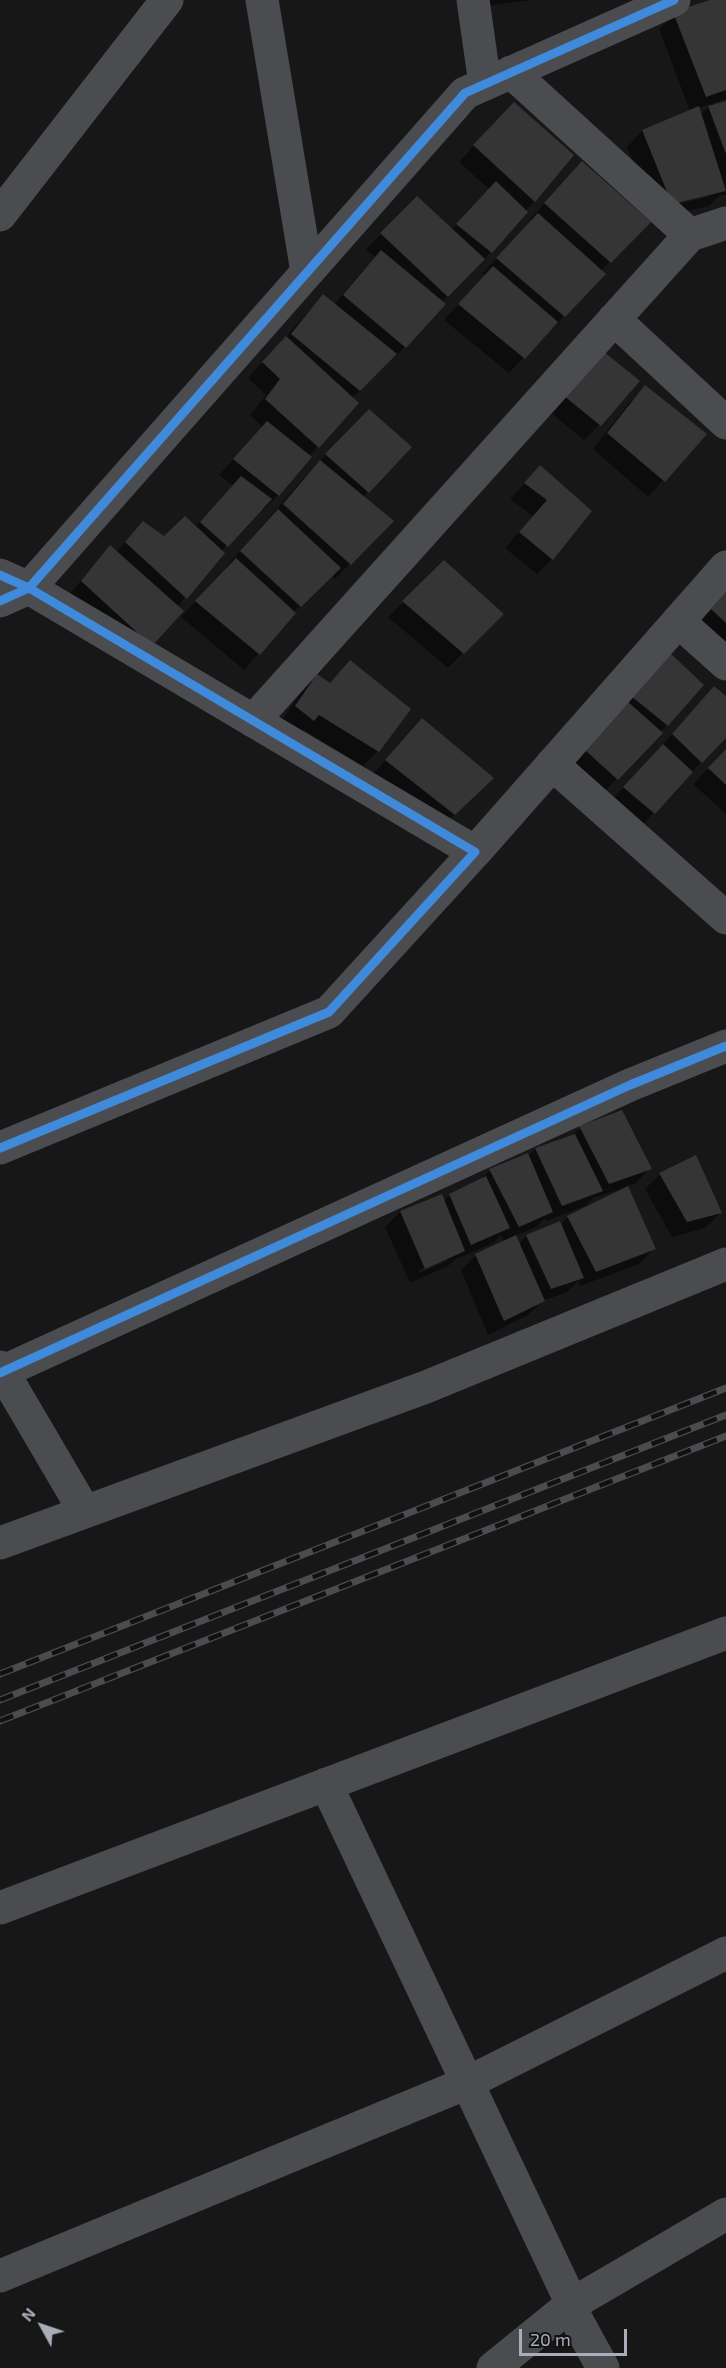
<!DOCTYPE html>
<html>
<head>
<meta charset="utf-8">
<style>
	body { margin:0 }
	#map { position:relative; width:726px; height:2368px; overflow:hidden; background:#171717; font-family:"Exo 2",sans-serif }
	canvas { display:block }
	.north { position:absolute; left:12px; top:2296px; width:60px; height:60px; -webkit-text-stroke:4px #111113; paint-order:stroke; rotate:310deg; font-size:16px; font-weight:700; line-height:24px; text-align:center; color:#a8adb8 }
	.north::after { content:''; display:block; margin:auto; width:21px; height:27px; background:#a8adb8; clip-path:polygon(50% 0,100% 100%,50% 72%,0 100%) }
	.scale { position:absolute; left:519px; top:2329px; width:108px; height:27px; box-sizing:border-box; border:3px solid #a8adb8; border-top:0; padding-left:8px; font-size:18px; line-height:21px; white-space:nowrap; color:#a8adb8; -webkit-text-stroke:4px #111113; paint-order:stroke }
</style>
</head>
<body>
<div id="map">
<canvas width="726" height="2368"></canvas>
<div class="north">N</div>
<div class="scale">20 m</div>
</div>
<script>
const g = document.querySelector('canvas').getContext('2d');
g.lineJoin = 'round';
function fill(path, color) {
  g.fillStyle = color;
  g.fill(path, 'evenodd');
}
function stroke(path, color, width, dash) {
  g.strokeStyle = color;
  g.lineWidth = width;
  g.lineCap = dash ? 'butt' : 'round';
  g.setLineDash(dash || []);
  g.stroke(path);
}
const shadow = new Path2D(`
	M468 0H532L468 8Z
	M714 0H726V99L713 103 714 106 726 102V195H720L709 206 656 218 627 147 642 131 690 111 659 29 674 14ZM712 104 700 115 698 108ZM708 194V197L665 207 664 204Z
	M498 119 534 201 491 252 442 302 405 347 352 398 357 403 309 456 278 495 263 510 261 509 221 551 223 553 177 607 150 645 67 597 110 547 116 552 143 523 164 538 195 527 233 486 219 475 263 427 250 415 266 395 248 378 323 296 334 305 375 257 366 249 417 198 451 230 490 190 459 162Z
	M567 179 648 222 601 271 564 316 509 373 444 320 485 276 482 274 532 221 530 219Z
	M603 353 599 425 584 440 550 412Z
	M645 387 705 434 648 497 593 449 630 402Z
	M369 411 410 447 363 497 391 521 335 579 331 576 293 613 244 670 181 617 227 569 226 567 311 470Z
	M525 483 590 512 552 559 537 574 505 548 533 516 510 499Z
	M444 562 502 614 448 668 388 617Z
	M726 592V653L697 625Z
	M350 662 378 751 363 766 304 730 298 735 281 722 302 691 317 676 329 684Z
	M654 670 667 725 660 732 661 733 602 794 571 767Z
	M714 688 726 698V736L639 828 609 803Z
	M422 720 477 793 439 829 371 776Z
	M726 750V814L693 784Z
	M621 1112 650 1168 635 1184 627 1186 654 1248 639 1264 580 1286 578 1281 567 1292 542 1301 528 1315 488 1335 461 1270 476 1255 504 1242 501 1235 493 1243 456 1259 448 1266 410 1283 385 1227 400 1212 443 1202 450 1195 480 1180 490 1170 528 1156 535 1149 570 1138 580 1128ZM621 1189 622 1191 568 1217 560 1225 526 1236 519 1244 515 1236 536 1227 545 1218 546 1221 585 1206 593 1198ZM447 1258V1261L419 1273 418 1270Z
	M660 1174 720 1213 705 1228 672 1237 645 1189Z`);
const building = new Path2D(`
	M710 0H726V90L706 97 673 12Z
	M726 101V154L708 106Z
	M514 102 574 155 535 202 473 145Z
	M699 106 726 191 672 204 642 130Z
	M582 161 651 222 611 263 544 203Z
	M496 181 528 212 492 253 456 224Z
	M417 196 485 259 448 297 380 233Z
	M538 213 606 274 565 317 496 258Z
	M381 250 446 304 406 348 343 295Z
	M493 266 558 322 525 359 458 304Z
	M323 294 397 354 360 391 291 334Z
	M286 336 359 403 319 448 265 399 280 379 262 362Z
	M603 351 640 381 601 426 564 396Z
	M645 385 707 434 665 482 607 433Z
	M369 409 412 447 369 493 325 454Z
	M267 421 312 457 279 496 233 459Z
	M320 460 394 521 351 565 283 504Z
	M540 465 592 511 553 560 519 532 547 500 524 483Z
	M241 476 272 499 228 547 200 522Z
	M278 509 341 568 301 607 240 551Z
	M185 516 225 553 187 599 125 542 143 521 164 536Z
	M110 545 184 611 152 646 81 581Z
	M236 558 296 613 260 655 195 601Z
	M444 560 504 614 464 654 402 601Z
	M726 592V623L711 609Z
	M669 652 704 685 668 726 631 696Z
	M350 660 411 709 379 752 319 715 314 721 295 706 317 674 330 683Z
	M714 686 726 696V738L702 763 672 734Z
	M627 701 663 733 618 780 586 751Z
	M422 718 494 778 455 815 385 760Z
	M663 744 693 772 655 814 623 787Z
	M726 749V785L708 768Z
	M622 1110 652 1169 609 1184 579 1126Z
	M575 1134 603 1191 562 1206 535 1148Z
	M528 1153 553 1212 519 1227 489 1169Z
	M696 1155 722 1213 687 1222 659 1173Z
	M486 1176 510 1228 471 1245 449 1194Z
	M628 1186 656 1249 596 1272 567 1216Z
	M442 1194 465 1251 425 1269 400 1211Z
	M560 1221 584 1278 551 1289 526 1235Z
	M516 1235 545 1301 504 1321 475 1254Z`);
const minor = new Path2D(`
	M262 0 307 272
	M473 0 485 84
	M511 72 690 235
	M0 215 167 0
	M614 319 726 423
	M0 575 29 588 465 93 674 0
	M0 601 29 588 475 852 329 1012 0 1148
	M678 621 726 664
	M253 721 690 235 726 223
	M552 764 726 918
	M475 852 726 567
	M0 1367 85 1512
	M0 1373 630 1085 726 1046
	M0 1543 426 1387 726 1264
	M326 1784 572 2304 493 2368
	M0 1908 726 1633
	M0 2276 467 2083 726 1953
	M572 2304 726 2214
	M569 2306 603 2368`);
const rail = new Path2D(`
	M0 1674 726 1388
	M0 1700 726 1415
	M0 1721 726 1436`);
const cycleway = new Path2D(`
	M0 575 29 588 465 93 674 0
	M0 601 29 588 475 852 329 1012 0 1148
	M0 1373 630 1085 726 1046`);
fill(shadow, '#0007');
fill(building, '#353536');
stroke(minor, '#4b4c50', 33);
stroke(rail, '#4b4c4f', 7);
stroke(rail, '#111113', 4.5, [14]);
stroke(cycleway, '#408adc', 9);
</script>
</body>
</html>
